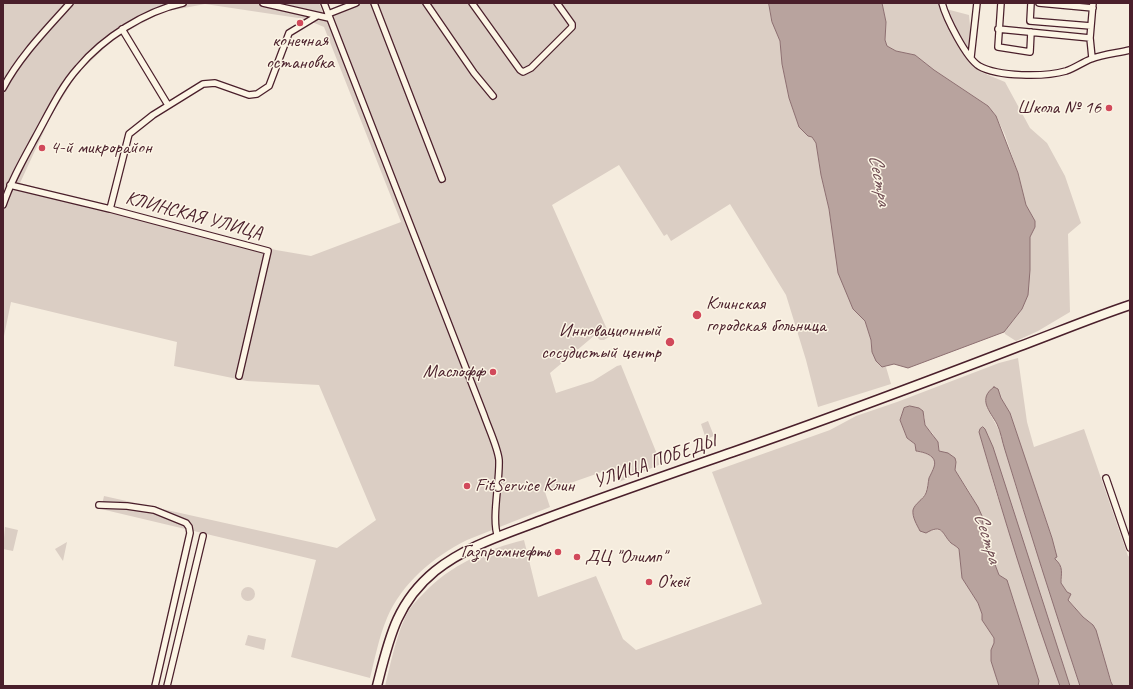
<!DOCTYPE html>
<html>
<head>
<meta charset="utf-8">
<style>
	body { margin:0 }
	#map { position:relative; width:1133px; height:689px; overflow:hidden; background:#f5ecde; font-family:Caveat,sans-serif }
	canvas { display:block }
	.frame { position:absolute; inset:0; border:4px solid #4a1f2b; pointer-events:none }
</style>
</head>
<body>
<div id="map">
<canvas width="1133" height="689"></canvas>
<div class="frame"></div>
</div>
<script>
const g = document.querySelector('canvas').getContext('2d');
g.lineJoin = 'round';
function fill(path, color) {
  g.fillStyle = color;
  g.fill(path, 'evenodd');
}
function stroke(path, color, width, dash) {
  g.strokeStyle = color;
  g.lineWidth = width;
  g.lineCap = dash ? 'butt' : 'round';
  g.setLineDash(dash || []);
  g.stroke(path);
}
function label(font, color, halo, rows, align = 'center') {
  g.font = font + ' Caveat,sans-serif';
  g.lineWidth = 3;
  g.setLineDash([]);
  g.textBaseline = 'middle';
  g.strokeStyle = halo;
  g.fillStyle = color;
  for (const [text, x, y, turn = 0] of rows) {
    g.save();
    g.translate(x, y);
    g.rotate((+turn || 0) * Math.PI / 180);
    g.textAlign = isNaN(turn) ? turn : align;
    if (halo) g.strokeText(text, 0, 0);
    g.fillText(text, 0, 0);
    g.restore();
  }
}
const green = new Path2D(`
	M3 3H319L323 13 329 18 354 3H769L780 41 782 64 789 98 799 127 808 136 812 137 816 143 821 175 829 209 834 237 853 309 865 321 871 340 872 352 882 367H886L891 384 818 407 806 360 786 295 730 204 671 241 667 234 664 236 619 165 552 205 610 336 604 340H600L595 335 550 373 556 393 593 381 617 366 621 365 661 464 619 482 613 468 545 492 550 507 467 540C433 557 402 583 387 618 379 637 375 658 370 678L291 657 316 560 101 509 104 496 337 548 376 520 319 385 247 381 174 366 177 342 11 302 3 341ZM205 4 305 19 324 27 401 222 311 256 276 250 20 183 51 116 77 74 116 37 163 12Z
	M882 3H944L946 9 969 15 973 60 981 72 1005 82 1030 128 1047 143 1065 176 1081 223 1068 234 1070 312 1038 331 1016 341 1005 334 1004 332 1022 309 1030 270V237L1035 227V221L1026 205 1018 173 1005 135 996 116 988 106 934 70 915 55 896 51 887 46 885 40 886 22Z
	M1018 358 1027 422 1034 447 1084 429 1128 556 1130 557V686H1113L1093 625 1083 617 1068 599 1071 594 1067 592 1061 583 1062 572 1058 562 1055 558 1056 556 1052 538 1010 413 1001 398 987 395 985 399 987 408 1001 434 1015 484 1080 686H1070L988 435 979 432 996 492 1060 686H1038L1039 681 1007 580 999 575 991 554 983 526 982 516 969 491 955 470 956 462 955 458 941 451H939V445L933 434 925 425V418L919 408 913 407 903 412 900 420 907 438 915 444 916 451C924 452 939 456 934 468 932 472 930 476 929 480 927 487 927 492 922 498L930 531C945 527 943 535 951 543 954 545 956 546 959 549L962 578 978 603 982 614V620L994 638V643L991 661 999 686H385C391 662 397 631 409 610 413 604 418 599 423 594 450 565 487 549 524 540L538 597 596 576 623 639 636 650 762 604 712 472 830 430 856 416 897 402 999 363Z
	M708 421 714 436 706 439 701 424Z
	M5 527 18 530 13 551 3 549Z
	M67 542 63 561 55 549Z
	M241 594a7 7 0 1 1 14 0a7 7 0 1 1-14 0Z
	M248 635 266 639 264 650 245 645Z`);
const water = new Path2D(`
	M769 3H882L886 22 885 40 887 46 896 51 915 55 934 70 988 106 996 116 1018 173 1026 205 1035 221V227L1030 237V270L1028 295 1022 309 1004 332 908 368 894 364 882 367 876 361 872 352 871 340 865 321 853 309 838 273 829 209 821 175 816 143 812 137 808 136 799 127 789 98 782 64 780 41 772 22Z
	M994 387 998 389 1001 398 1010 413 1052 538 1057 557 1055 558V559C1064 567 1061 573 1061 583L1067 592 1071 594 1068 600 1083 617 1093 625 1096 630 1111 682 1113 686H1080C1054 608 1029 529 1005 450 1002 441 1001 432 997 424 990 411 977 399 994 387Z
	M910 406 919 408 923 411 925 425 938 442 939 451 948 453 955 458 956 462 955 470 978 507 982 516 983 526 991 554 999 575 1007 580 1039 681 1038 686H999L991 661V650L994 643V638L982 620V614L978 603 962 578 959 549C956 546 954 545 951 543 942 534 943 523 926 533L920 531C917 525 912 517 913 510 915 503 923 500 926 493 928 488 928 483 929 478 931 474 933 470 934 467 938 455 923 452 916 451L915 444 907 438 900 420 904 408Z
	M983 427 985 429 993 447 1070 686H1060C1030 603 1004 518 979 432L980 429Z`);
const street = new Path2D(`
	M263 3 329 18
	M324 3 484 415C488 427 498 448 499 460 500 481 491 520 498 537
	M374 3 442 179
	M426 3 474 73 493 96
	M472 3 520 70 523 72 531 68 572 27V24L557 3
	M942 3C946 18 966 58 979 66 998 77 1045 77 1066 71 1075 68 1083 62 1091 59 1103 54 1118 53 1130 50
	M1001 3 998 47 1030 52 1031 32
	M1031 3 1030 21 1091 26
	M1039 3 1093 8
	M328 14 356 3
	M122 29 168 105
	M998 29 1090 38
	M971 57 977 3
	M1092 58 1090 38 1093 3
	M3 88C20 56 46 30 70 3
	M10 185 110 209 268 251 239 376
	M3 205C11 181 23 160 35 138 48 115 60 88 78 68 103 38 145 11 183 3
	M110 209 129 134 153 115 203 84 215 83 249 95 257 94 269 86 289 33 317 16
	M1106 478 1130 548
	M99 505 127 506 154 510 186 523 189 527 190 533 155 686
	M167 686 203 536`);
const secondary = new Path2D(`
	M377 686C389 639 396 603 435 571 466 546 506 534 542 520 606 496 670 474 733 452 828 419 921 384 1015 348 1053 334 1091 318 1130 305`);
const markers = [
	[300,23,4,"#d1495b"],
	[1109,108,4,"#d1495b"],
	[42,148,4,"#d1495b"],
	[697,315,5,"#d1495b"],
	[670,342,5,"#d1495b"],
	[493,372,4,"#d1495b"],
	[467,486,4,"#d1495b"],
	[558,552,4,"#d1495b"],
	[577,557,4,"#d1495b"],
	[649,582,4,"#d1495b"]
];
const poiNames = [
	["конечная",300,41,"center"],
	["остановка",300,63,"center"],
	["Школа № 16",1101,108,"right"],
	["4-й микрорайон",50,148],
	["Клинская",706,304],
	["городская больница",706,326],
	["Инновационный",661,331,"right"],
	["сосудистый центр",661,353,"right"],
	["Маслофф",485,372,"right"],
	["FitService Клин",475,486],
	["Газпромнефть",550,552,"right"],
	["ДЦ \"Олимп\"",585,557],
	["О’кей",657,582]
];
const streetNames = [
	["КЛИНСКАЯ УЛИЦА",194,216,15],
	["УЛИЦА ПОБЕДЫ",655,462,-19]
];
const waterNames = [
	["Сестра",879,180,80],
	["Сестра",987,538,73]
];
fill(green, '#dbcec4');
fill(water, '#b8a39e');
stroke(water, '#8c6e70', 1);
stroke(street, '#4a1f2b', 8);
stroke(secondary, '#4a1f2b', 11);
stroke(street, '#fcf5e5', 5.5);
stroke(secondary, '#fcf5e5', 8);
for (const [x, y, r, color] of markers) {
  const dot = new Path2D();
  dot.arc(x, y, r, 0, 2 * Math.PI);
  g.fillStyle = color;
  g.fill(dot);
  stroke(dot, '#fcf5e5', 1.5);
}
label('19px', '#4a1f2b', '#fcf5e5', poiNames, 'left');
label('19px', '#4a1f2b', '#fcf5e5', streetNames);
label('italic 20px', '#704d53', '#fcf5e5', waterNames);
</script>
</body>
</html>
